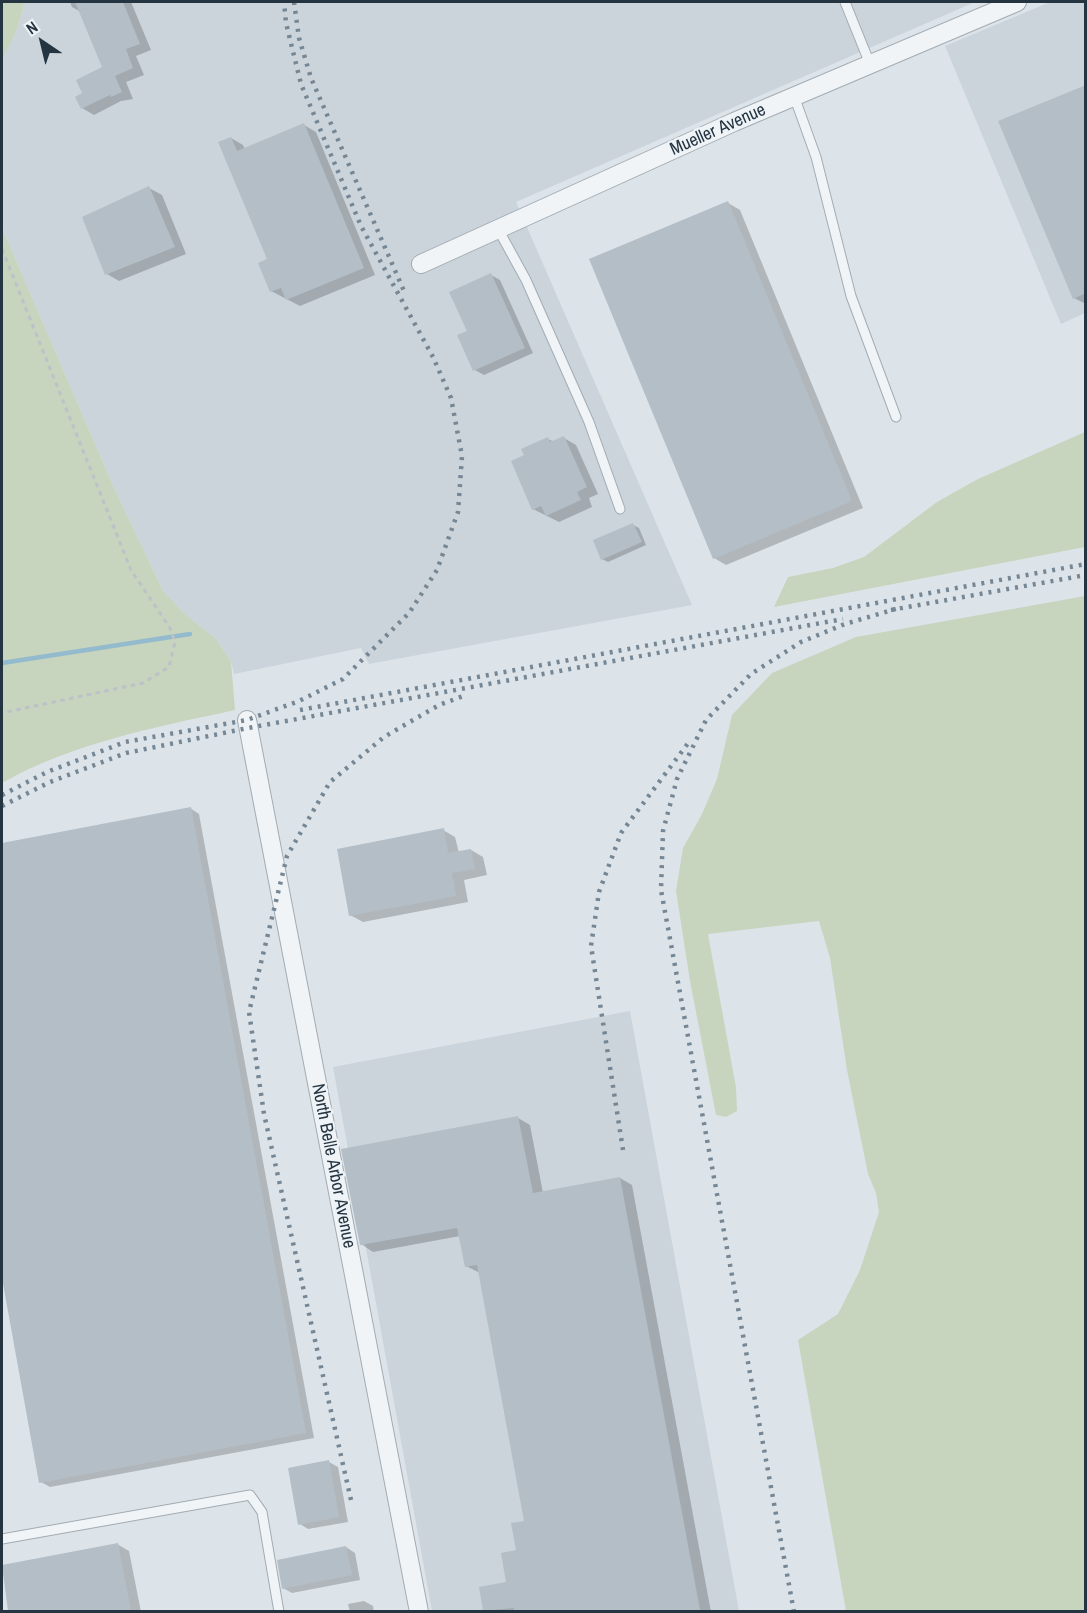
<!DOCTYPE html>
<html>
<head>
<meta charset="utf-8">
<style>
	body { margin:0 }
	#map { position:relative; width:1087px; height:1613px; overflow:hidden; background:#dde4e9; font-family:"Archivo Narrow",sans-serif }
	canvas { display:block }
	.frame { position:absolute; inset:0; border:3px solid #253441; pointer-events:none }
	.north { position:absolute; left:12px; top:12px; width:60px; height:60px; -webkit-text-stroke:4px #edf3f6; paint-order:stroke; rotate:325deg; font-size:16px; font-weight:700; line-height:24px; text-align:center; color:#253441 }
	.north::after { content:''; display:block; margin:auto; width:21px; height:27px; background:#253441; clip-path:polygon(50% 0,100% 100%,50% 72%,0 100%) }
</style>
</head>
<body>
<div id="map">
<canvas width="1087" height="1613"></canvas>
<div class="frame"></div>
<div class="north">N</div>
</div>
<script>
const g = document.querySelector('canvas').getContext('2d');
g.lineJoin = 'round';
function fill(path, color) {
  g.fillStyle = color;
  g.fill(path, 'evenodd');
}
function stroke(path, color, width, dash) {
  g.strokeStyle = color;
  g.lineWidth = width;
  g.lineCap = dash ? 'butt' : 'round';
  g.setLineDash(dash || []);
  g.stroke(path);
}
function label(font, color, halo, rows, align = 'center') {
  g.font = font + ' "Archivo Narrow",sans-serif';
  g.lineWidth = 4.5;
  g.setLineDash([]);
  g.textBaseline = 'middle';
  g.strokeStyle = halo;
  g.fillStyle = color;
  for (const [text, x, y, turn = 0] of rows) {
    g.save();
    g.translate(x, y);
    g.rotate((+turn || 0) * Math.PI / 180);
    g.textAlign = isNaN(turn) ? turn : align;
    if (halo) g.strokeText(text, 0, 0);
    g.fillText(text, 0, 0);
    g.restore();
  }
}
const built = new Path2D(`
	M25 2H975L516 202 692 605 369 664 361 648 234 674 231 661 216 639 184 613 163 591 115 490 2 228V60L16 32Z
	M1050 2H1085V313L1061 324 945 46Z
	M630 1011 739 1611H432L333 1067Z`);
const green = new Path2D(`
	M2 2H25L16 32 2 60Z
	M2 228 115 490 163 591 184 613 216 639 231 661 235 710C156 727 73 743 2 783Z
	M1085 432V547L774 607 788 577 833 568 864 557 937 502 978 479Z
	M1085 596V1611H846L798 1340 838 1314 860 1270 879 1212 876 1193 868 1174 847 1070 830 958 819 921 708 934 736 1087 737 1111 726 1117 716 1115 690 981 676 891 683 848 702 814 717 779 732 715 772 673 856 637Z`);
const shadow = new Path2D(`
	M70 2H131L151 50 136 56 144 75 126 82 133 99 121 101 94 115 82 108 84 94 104 68 81 12 72 7Z
	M1086 86V304L1074 298Z
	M304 125 316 132 375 275 300 306 271 291 269 260 231 138 243 145 245 149Z
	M149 188 162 195 186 254 119 281 107 274Z
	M728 203 740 210 863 508 726 565 714 558Z
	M491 275 500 280 533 353 484 375 475 370Z
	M564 438 576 445 598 494 589 498 592 507 559 522 533 509 526 456 548 439 554 442Z
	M633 525 639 528 646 545 608 562 602 559Z
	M190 808 199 814 314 1438 50 1487 41 1482 2 1270V844Z
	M443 830 455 837 459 853 471 850 483 857 487 875 464 880 468 902 363 922 350 915Z
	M518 1118 530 1125 543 1193 620 1178 632 1185 711 1612H485L481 1589 508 1584 526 1522 480 1273 466 1266 460 1236 373 1252 361 1244Z
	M329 1462 338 1467 348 1522 308 1529 300 1524Z
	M117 1544 129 1551 141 1612H10L2 1566Z
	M346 1547 355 1553 360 1580 292 1593 283 1588Z
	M364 1601 373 1606 374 1612H350L348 1604Z`);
const stream = new Path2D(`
	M2 663 190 634`);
const building = new Path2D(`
	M75 2H123L140 44 126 49 133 68 115 76 122 92 111 97 110 95 81 109 75 97 82 93 76 80 102 67Z
	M1086 85V293L1073 299 998 121Z
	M304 123 364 268 286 300 281 288 270 292 258 263 267 259 218 142 231 137 237 151Z
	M149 186 175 247 105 275 82 217Z
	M728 201 852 501 713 559 589 259Z
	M491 273 525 348 473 371 457 335 467 331 449 292Z
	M564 436 587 487 577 492 581 500 546 516 541 506 532 510 511 461 524 455 521 449 548 437 550 442Z
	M633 523 642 542 601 560 593 540Z
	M191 807 306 1433 39 1483 2 1278V843Z
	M444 828 448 853 471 849 475 869 452 873 456 896 349 916 337 849Z
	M518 1116 533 1193 620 1177 700 1610 514 1611V1608L483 1611 479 1587 506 1582 501 1553 516 1550 511 1523 524 1521 477 1265 465 1267 457 1228 360 1245 341 1149Z
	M329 1460 339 1517 298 1525 288 1468Z
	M118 1543 131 1611H8L2 1565Z
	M346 1546 352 1575 282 1589 277 1560Z`);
const path = new Path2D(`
	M2 249 131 570 170 628 175 642 169 667 143 683 2 713`);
const lane = new Path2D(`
	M845 2 870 64
	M794 96 816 157 851 296 896 417
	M498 229 526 280 589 422 620 509
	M2 1539 250 1495 262 1512 279 1612`);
const street = new Path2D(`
	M421 264 734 122 1017 2
	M247 720 419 1612`);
const rail = new Path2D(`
	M294 2 299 38 311 78 404 291
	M891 610 1086 575
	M300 710 1086 564
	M2 795 47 772 125 742 247 720 299 701 343 679 409 613 437 570 458 512 462 456 451 398 433 357 361 226 301 84 286 23 284 2
	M2 806 50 782 126 753 248 728 843 619
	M623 1150 591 946 599 892 621 833 689 742
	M351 1500 264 1114 249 1012 287 856 330 782 384 737 439 705 466 695
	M794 1612 661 890 663 831 677 779 706 720 751 674 801 642 845 624 899 608`);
const streetNames = [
	["Mueller Avenue",718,130,-24],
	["North Belle Arbor Avenue",333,1166,79]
];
fill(built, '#cbd4db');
fill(green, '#c7d4be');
fill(shadow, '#0003');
stroke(stream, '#94bacd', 4.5);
fill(building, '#b4bec6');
stroke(lane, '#a2acb3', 11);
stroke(street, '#a2acb3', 20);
stroke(path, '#bcc2c8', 3, [4.5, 4.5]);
stroke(lane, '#f1f4f7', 9);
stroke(street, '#f1f4f7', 18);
stroke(rail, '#758694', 4.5, [3, 6]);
label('18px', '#253441', '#edf3f6', streetNames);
</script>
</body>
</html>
